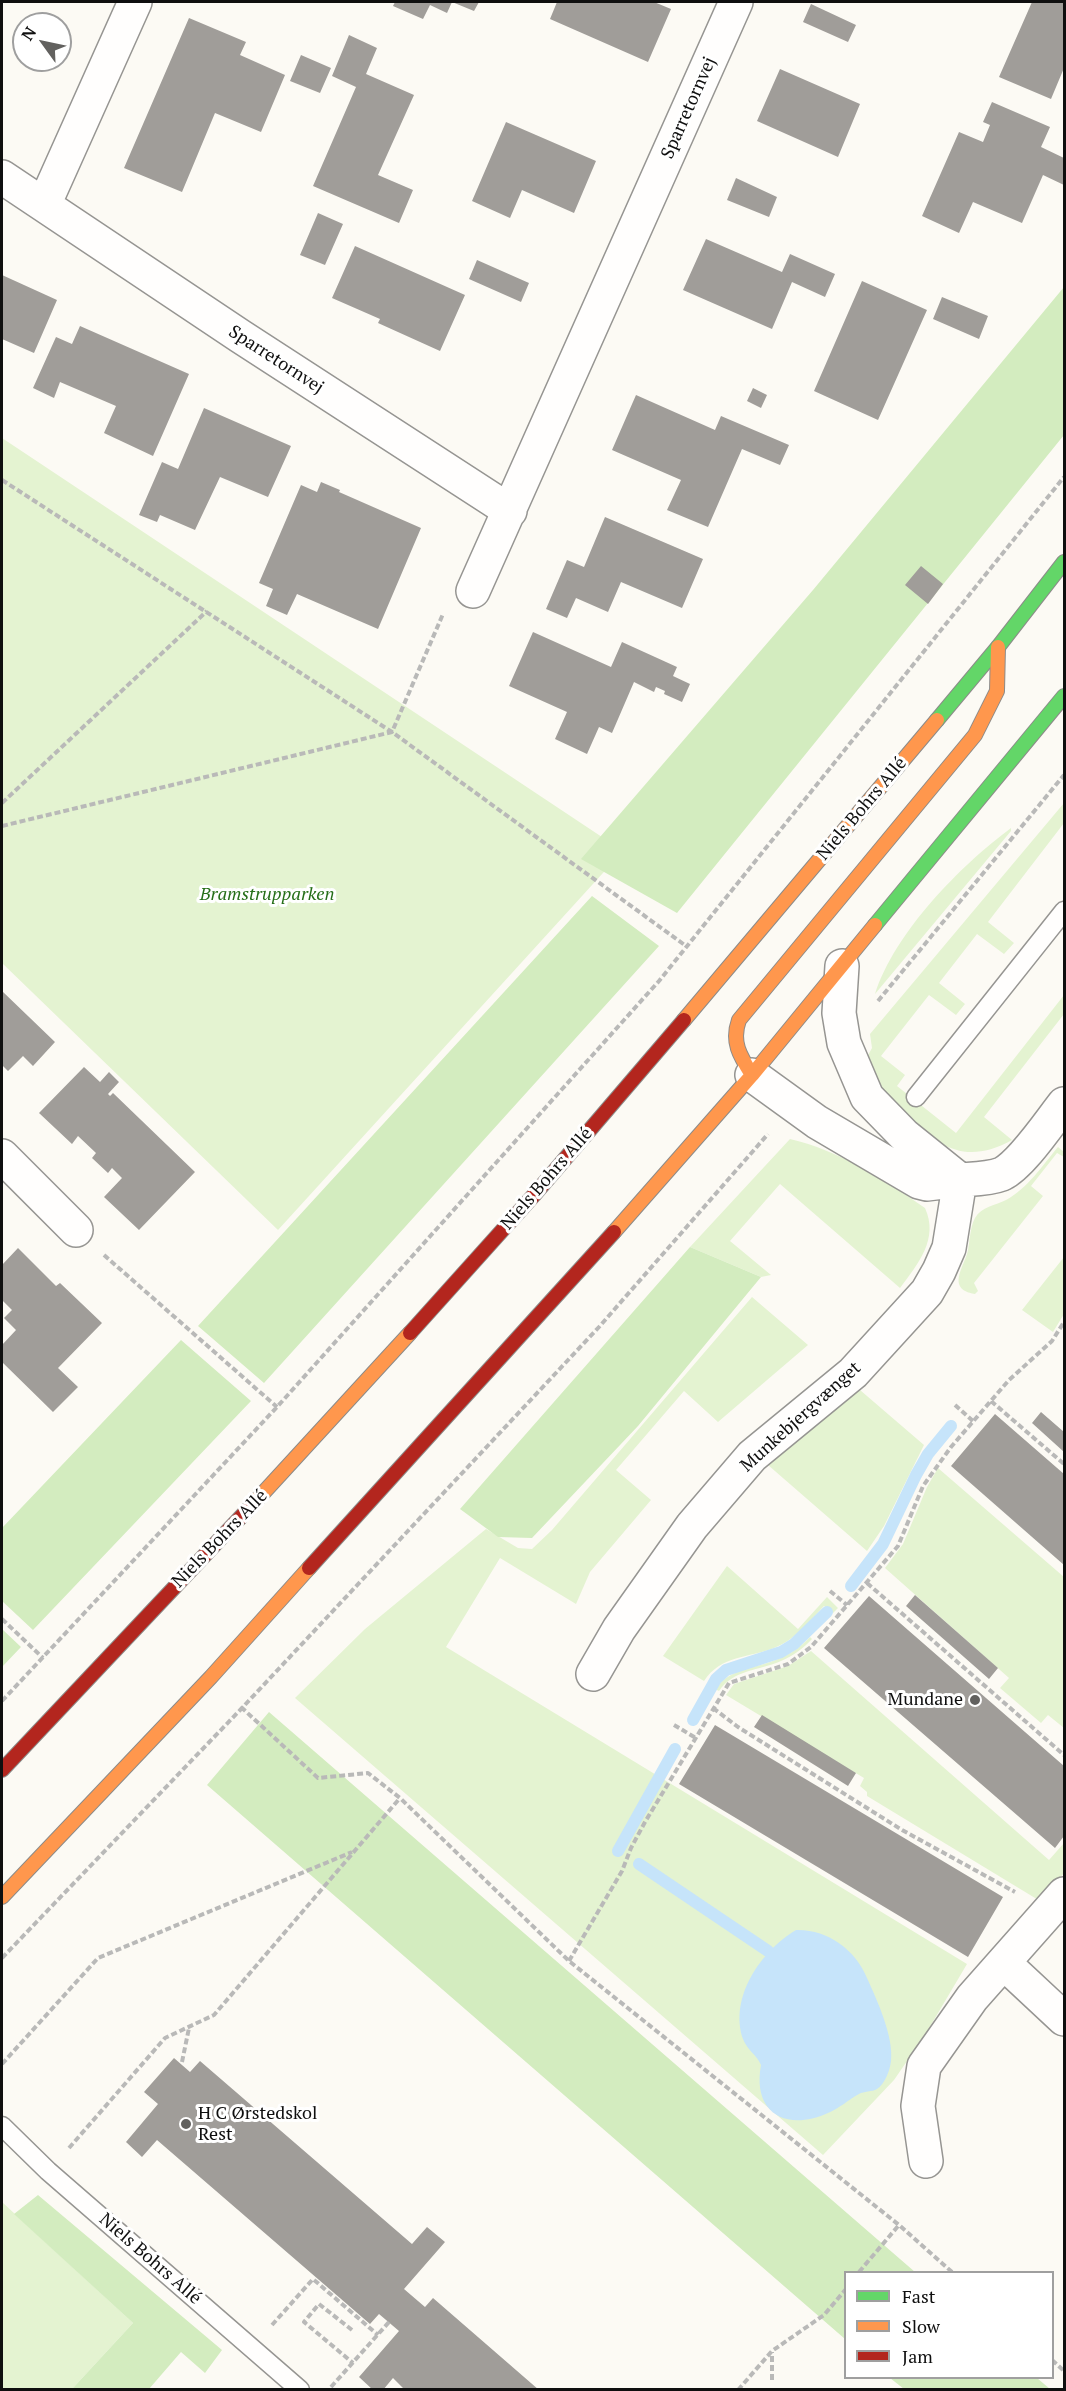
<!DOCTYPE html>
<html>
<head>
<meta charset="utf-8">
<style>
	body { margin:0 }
	#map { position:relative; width:1066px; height:2391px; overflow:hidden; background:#fcfaf4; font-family:"PT Serif",serif }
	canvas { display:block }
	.frame { position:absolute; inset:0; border:3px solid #0f0f0f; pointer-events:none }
	.legend { position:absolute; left:844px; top:2271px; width:210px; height:108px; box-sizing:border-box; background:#fff; border:2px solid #9f9f9f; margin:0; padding:8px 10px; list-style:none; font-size:18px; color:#0f0f0f }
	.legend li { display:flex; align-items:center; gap:12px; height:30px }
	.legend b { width:30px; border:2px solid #9f9f9f }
	.north { position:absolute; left:12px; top:12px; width:60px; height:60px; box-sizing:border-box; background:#fff; border:2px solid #9f9f9f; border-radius:50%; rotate:303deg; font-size:16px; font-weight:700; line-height:24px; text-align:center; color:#0f0f0f }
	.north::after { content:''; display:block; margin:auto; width:21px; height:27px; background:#62615f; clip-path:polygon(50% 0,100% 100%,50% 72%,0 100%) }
</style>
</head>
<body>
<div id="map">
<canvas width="1066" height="2391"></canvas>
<div class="frame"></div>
<ul class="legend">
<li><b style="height:8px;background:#63d668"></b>Fast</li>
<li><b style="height:8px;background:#ff974d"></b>Slow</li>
<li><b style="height:8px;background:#b3261e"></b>Jam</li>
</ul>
<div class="north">N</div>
</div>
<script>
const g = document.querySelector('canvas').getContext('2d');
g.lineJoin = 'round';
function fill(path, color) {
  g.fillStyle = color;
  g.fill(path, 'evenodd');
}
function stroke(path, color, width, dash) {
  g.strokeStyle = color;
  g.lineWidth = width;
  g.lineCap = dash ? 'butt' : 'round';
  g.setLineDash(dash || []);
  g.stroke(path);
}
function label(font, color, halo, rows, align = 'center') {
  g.font = font + ' "PT Serif",serif';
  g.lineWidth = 6;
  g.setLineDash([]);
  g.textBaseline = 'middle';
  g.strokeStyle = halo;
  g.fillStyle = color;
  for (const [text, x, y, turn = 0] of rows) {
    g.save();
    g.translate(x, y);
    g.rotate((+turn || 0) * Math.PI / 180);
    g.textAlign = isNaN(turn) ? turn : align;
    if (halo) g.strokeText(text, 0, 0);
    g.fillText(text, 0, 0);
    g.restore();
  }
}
const green = new Path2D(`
	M2 438 623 851 278 1230 2 963Z
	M1064 803V823L988 922 1014 943 1004 954 977 934 939 983 965 1004 956 1015 929 995 881 1056 905 1075 897 1086 956 1133 1064 995V1014L984 1117 1012 1140C968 1164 942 1150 909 1117 900 1107 887 1098 879 1087 873 1079 871 1066 867 1057L872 1048 870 1034Z
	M1011 828V831L875 994C895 932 960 866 1011 828Z
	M790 1139C836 1149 887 1181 925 1208 939 1239 918 1264 900 1288L780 1184 730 1241 771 1275 761 1277 690 1247Z
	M1058 1147 1064 1152V1157L1057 1153 1031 1186 1043 1196 974 1283 978 1291 975 1294C945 1289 965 1266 968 1250 970 1240 970 1227 975 1218 981 1207 996 1205 1006 1200 1028 1188 1042 1166 1058 1147Z
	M1064 1257V1314L1053 1332 1022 1310Z
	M752 1297 808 1345 718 1422 684 1391 616 1470 651 1500 590 1572 576 1604 500 1558 446 1647 967 1964 925 2035 894 2080 823 2155 295 1698 365 1629 486 1529 518 1548 532 1549 552 1530Z
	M860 1390 924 1445 884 1526 867 1551 768 1465Z
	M938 1468 1064 1577V1728L1048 1715 1041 1723 1000 1688 1009 1678 885 1568 903 1544 927 1487Z
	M727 1566 798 1629 827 1597 838 1608 833 1613 824 1606C810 1621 795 1640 774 1648 749 1658 721 1655 704 1681L663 1656Z
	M810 1637 812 1639C804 1648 793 1656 781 1661 759 1671 734 1669 719 1691L715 1689C729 1670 749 1669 770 1662 785 1657 799 1649 810 1637Z
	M811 1651 1049 1860 1064 1843V1873L1040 1901 867 1796V1792L860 1786 864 1778 726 1695 734 1684 788 1666Z
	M2 2202 133 2323 72 2389H2Z`);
const forest = new Path2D(`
	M1064 287V435L677 913 581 859 813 590Z
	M592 896 659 946 264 1383 198 1326Z
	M690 1247 761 1277 638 1426 532 1538 498 1537 460 1509Z
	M181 1340 251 1401 33 1630 2 1601V1528Z
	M2 1629 21 1647 2 1667Z
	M269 1712 915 2272H846L845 2339 207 1785Z
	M38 2195 222 2350 205 2373 181 2352 149 2389H72L133 2323 14 2214Z
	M890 2378H1037L1050 2389H904Z`);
const water = new Path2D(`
	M796 1930C827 1929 855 1949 867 1978 877 2000 894 2037 891 2061 890 2070 885 2084 877 2089 872 2092 864 2091 859 2094 848 2100 840 2108 828 2113 786 2132 752 2113 761 2065 757 2055 747 2050 743 2039 729 1997 761 1951 796 1930Z`);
const stream = new Path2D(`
	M851 1586 883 1544 916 1475 928 1454 951 1426
	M693 1720 716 1679 726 1670 781 1652 794 1644 827 1612
	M618 1851 675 1749
	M639 1864 768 1951`);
const building = new Path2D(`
	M395 2H479L474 11 452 2 447 13 430 5 423 19 393 6Z
	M557 2H654L671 9 648 62 550 19Z
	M1032 2H1064V68L1051 99 999 77Z
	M811 4 856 25 848 42 803 22Z
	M189 18 246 42 240 55 285 75 261 132 215 113 182 192 124 168Z
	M349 35 377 48 366 74 414 95 378 175 413 190 399 223 313 186 356 87 332 76Z
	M301 55 331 68 320 93 290 81Z
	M780 69 860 104 838 157 757 121Z
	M992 102 1050 127 1041 147 1064 158V185L1043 175 1022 223 973 202 959 233 922 216 959 132 983 142 990 125 983 122Z
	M506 122 596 161 574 213 522 190 510 218 472 201Z
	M736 178 777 197 769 217 727 200Z
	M318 213 343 224 325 265 300 255Z
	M706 239 782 272 790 254 835 274 825 297 792 282 772 329 683 290Z
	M355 246 465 295 440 351 378 323 380 319 332 298Z
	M477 260 529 283 521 302 469 279Z
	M2 275 57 300 34 353 2 339Z
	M862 281 927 310 878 420 814 391Z
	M942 297 988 316 979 339 933 319Z
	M80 326 189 374 153 456 104 433 116 406 60 382 54 398 33 388 56 337 72 344Z
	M753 388 767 395 761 408 747 401Z
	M636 395 715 430 721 416 789 445 780 465 742 449 708 527 667 510 681 480 612 450Z
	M204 408 291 446 268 497 220 477 195 530 160 515 157 522 139 515 162 462 178 469Z
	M321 482 340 490 339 492 421 528 378 629 297 594 287 615 266 606 273 589 259 583 301 485 317 492Z
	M605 517 703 559 682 608 621 582 608 612 576 598 567 618 546 609 567 560 584 567Z
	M921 566 943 584 928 604 905 585Z
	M533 632 611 667 622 642 677 667 673 676 690 684 682 702 664 694 665 691 656 687 654 692 634 682 612 733 599 727 587 754 555 739 567 712 509 686Z
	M2 991 55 1042 33 1066 23 1056 8 1071 2 1065Z
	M84 1067 100 1082 109 1072 119 1082 108 1094 110 1096 113 1093 195 1172 139 1230 104 1197 122 1178 112 1168 108 1173 92 1158 96 1153 78 1136 72 1144 39 1113Z
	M18 1248 56 1286 60 1283 102 1323 58 1368 78 1387 53 1412 2 1362V1345L16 1330 4 1318 12 1310 2 1300V1265Z
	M1041 1412 1064 1432V1452L1032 1423Z
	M995 1414 1064 1474V1565L951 1466Z
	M915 1595 998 1668 989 1679 906 1606Z
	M869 1596 1064 1766V1836L1055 1848 824 1648Z
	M762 1715 856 1773 848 1786 754 1727Z
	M715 1725 1003 1897 968 1957 679 1784Z
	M174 2058 190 2072 200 2061 412 2244 427 2227 445 2242 404 2289 425 2307 433 2298 539 2390H405L393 2378 383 2390H373L359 2377 399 2331 379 2314 370 2324 157 2140 142 2157 126 2142 158 2104 144 2092Z`);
const path = new Path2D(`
	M2 480 392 732 686 946
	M2 803 207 611
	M2 826 392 732 443 614
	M878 1001 1064 775
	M104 1255 277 1407
	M991 1401 1064 1464
	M955 1405 973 1421
	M867 1583 1064 1755
	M830 1591 847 1605
	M2 1619 43 1658
	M2 1701 277 1407 659 981 1064 477
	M241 1707 318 1778 368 1773 400 1798 569 1961 899 2225 952 2272
	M713 1708 738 1727 902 1830 1015 1892
	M674 1725 696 1738
	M2 1958 242 1708 599 1327 768 1134
	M569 1961 622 1871 631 1848 645 1822 729 1683 788 1664 811 1647 898 1546 923 1486 951 1447 1009 1380 1052 1341 1064 1322
	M182 2062 189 2028
	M2 2064 98 1958 352 1852
	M69 2148 165 2038 214 2015 400 1798
	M859 2272 899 2225
	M272 2325 313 2279 378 2335
	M352 2330 319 2304 304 2322 353 2363
	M1052 2360 1064 2371
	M772 2380V2352
	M331 2387 389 2322
	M738 2390 772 2351 824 2315 846 2289`);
const lane = new Path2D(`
	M916 1097 1064 911
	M2 2126 48 2171 300 2390`);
const street = new Path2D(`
	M2 177 240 336 510 511
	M44 205 135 2
	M473 591 736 2
	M842 966 839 1013 844 1043 867 1097 904 1135 960 1180
	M752 1075 817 1122 919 1182 927 1184 960 1180
	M2 1156 76 1230
	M593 1674 619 1629 692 1526 752 1456 853 1373 927 1292 939 1271 949 1248 960 1180C973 1179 989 1179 1002 1174 1022 1164 1049 1123 1064 1104
	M1004 1963 1064 2019
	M926 2161 918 2106 924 2066 972 1998 1064 1894`);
const fast = new Path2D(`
	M937 720 998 647 1064 562
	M875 925 1064 696`);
const slow = new Path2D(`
	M684 1020 937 720
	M752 1075C740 1056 731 1042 739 1020L975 735 997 691 998 647
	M614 1232 752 1075 875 925
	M254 1503 410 1333
	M2 1897 211 1677 309 1568`);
const jam = new Path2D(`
	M410 1333 534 1195 684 1020
	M309 1568 614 1232
	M2 1770 254 1503`);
const markers = [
	[975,1700,6,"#62615f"],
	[186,2124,6,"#62615f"]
];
const streetNames = [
	["Sparretornvej",689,108,-66],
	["Sparretornvej",276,360,33],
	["Niels Bohrs Allé",862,809,-50],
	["Niels Bohrs Allé",547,1179,-49],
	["Munkebjergvænget",801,1417,-42],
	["Niels Bohrs Allé",220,1539,-46],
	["Niels Bohrs Allé",150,2259,41]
];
const parkNames = [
	["Bramstrupparken",267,895]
];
const poiNames = [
	["Mundane",963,1700],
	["H C Ørstedskol",198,2114,"left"],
	["Rest",198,2135,"left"]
];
fill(green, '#e4f3d1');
fill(forest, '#d3ecbf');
fill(water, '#c6e4fa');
stroke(stream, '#c6e4fa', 12);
fill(building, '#a09d99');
stroke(lane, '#969592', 21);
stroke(street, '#969592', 36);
stroke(fast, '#8c8b89', 16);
stroke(slow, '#8c8b89', 16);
stroke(jam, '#8c8b89', 16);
stroke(path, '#b9b9b8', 4, [6, 3]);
stroke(lane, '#fffefd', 18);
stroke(street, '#fffefd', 33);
stroke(fast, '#63d668', 14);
stroke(slow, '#ff974d', 14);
stroke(jam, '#b3261e', 14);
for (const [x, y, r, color] of markers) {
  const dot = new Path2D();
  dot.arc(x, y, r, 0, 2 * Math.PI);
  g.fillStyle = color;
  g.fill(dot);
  stroke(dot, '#fff', 2);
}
label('18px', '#0f0f0f', '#fff', streetNames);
label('italic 18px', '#256e18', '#fff', parkNames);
label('18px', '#0f0f0f', '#fff', poiNames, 'right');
</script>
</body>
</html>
